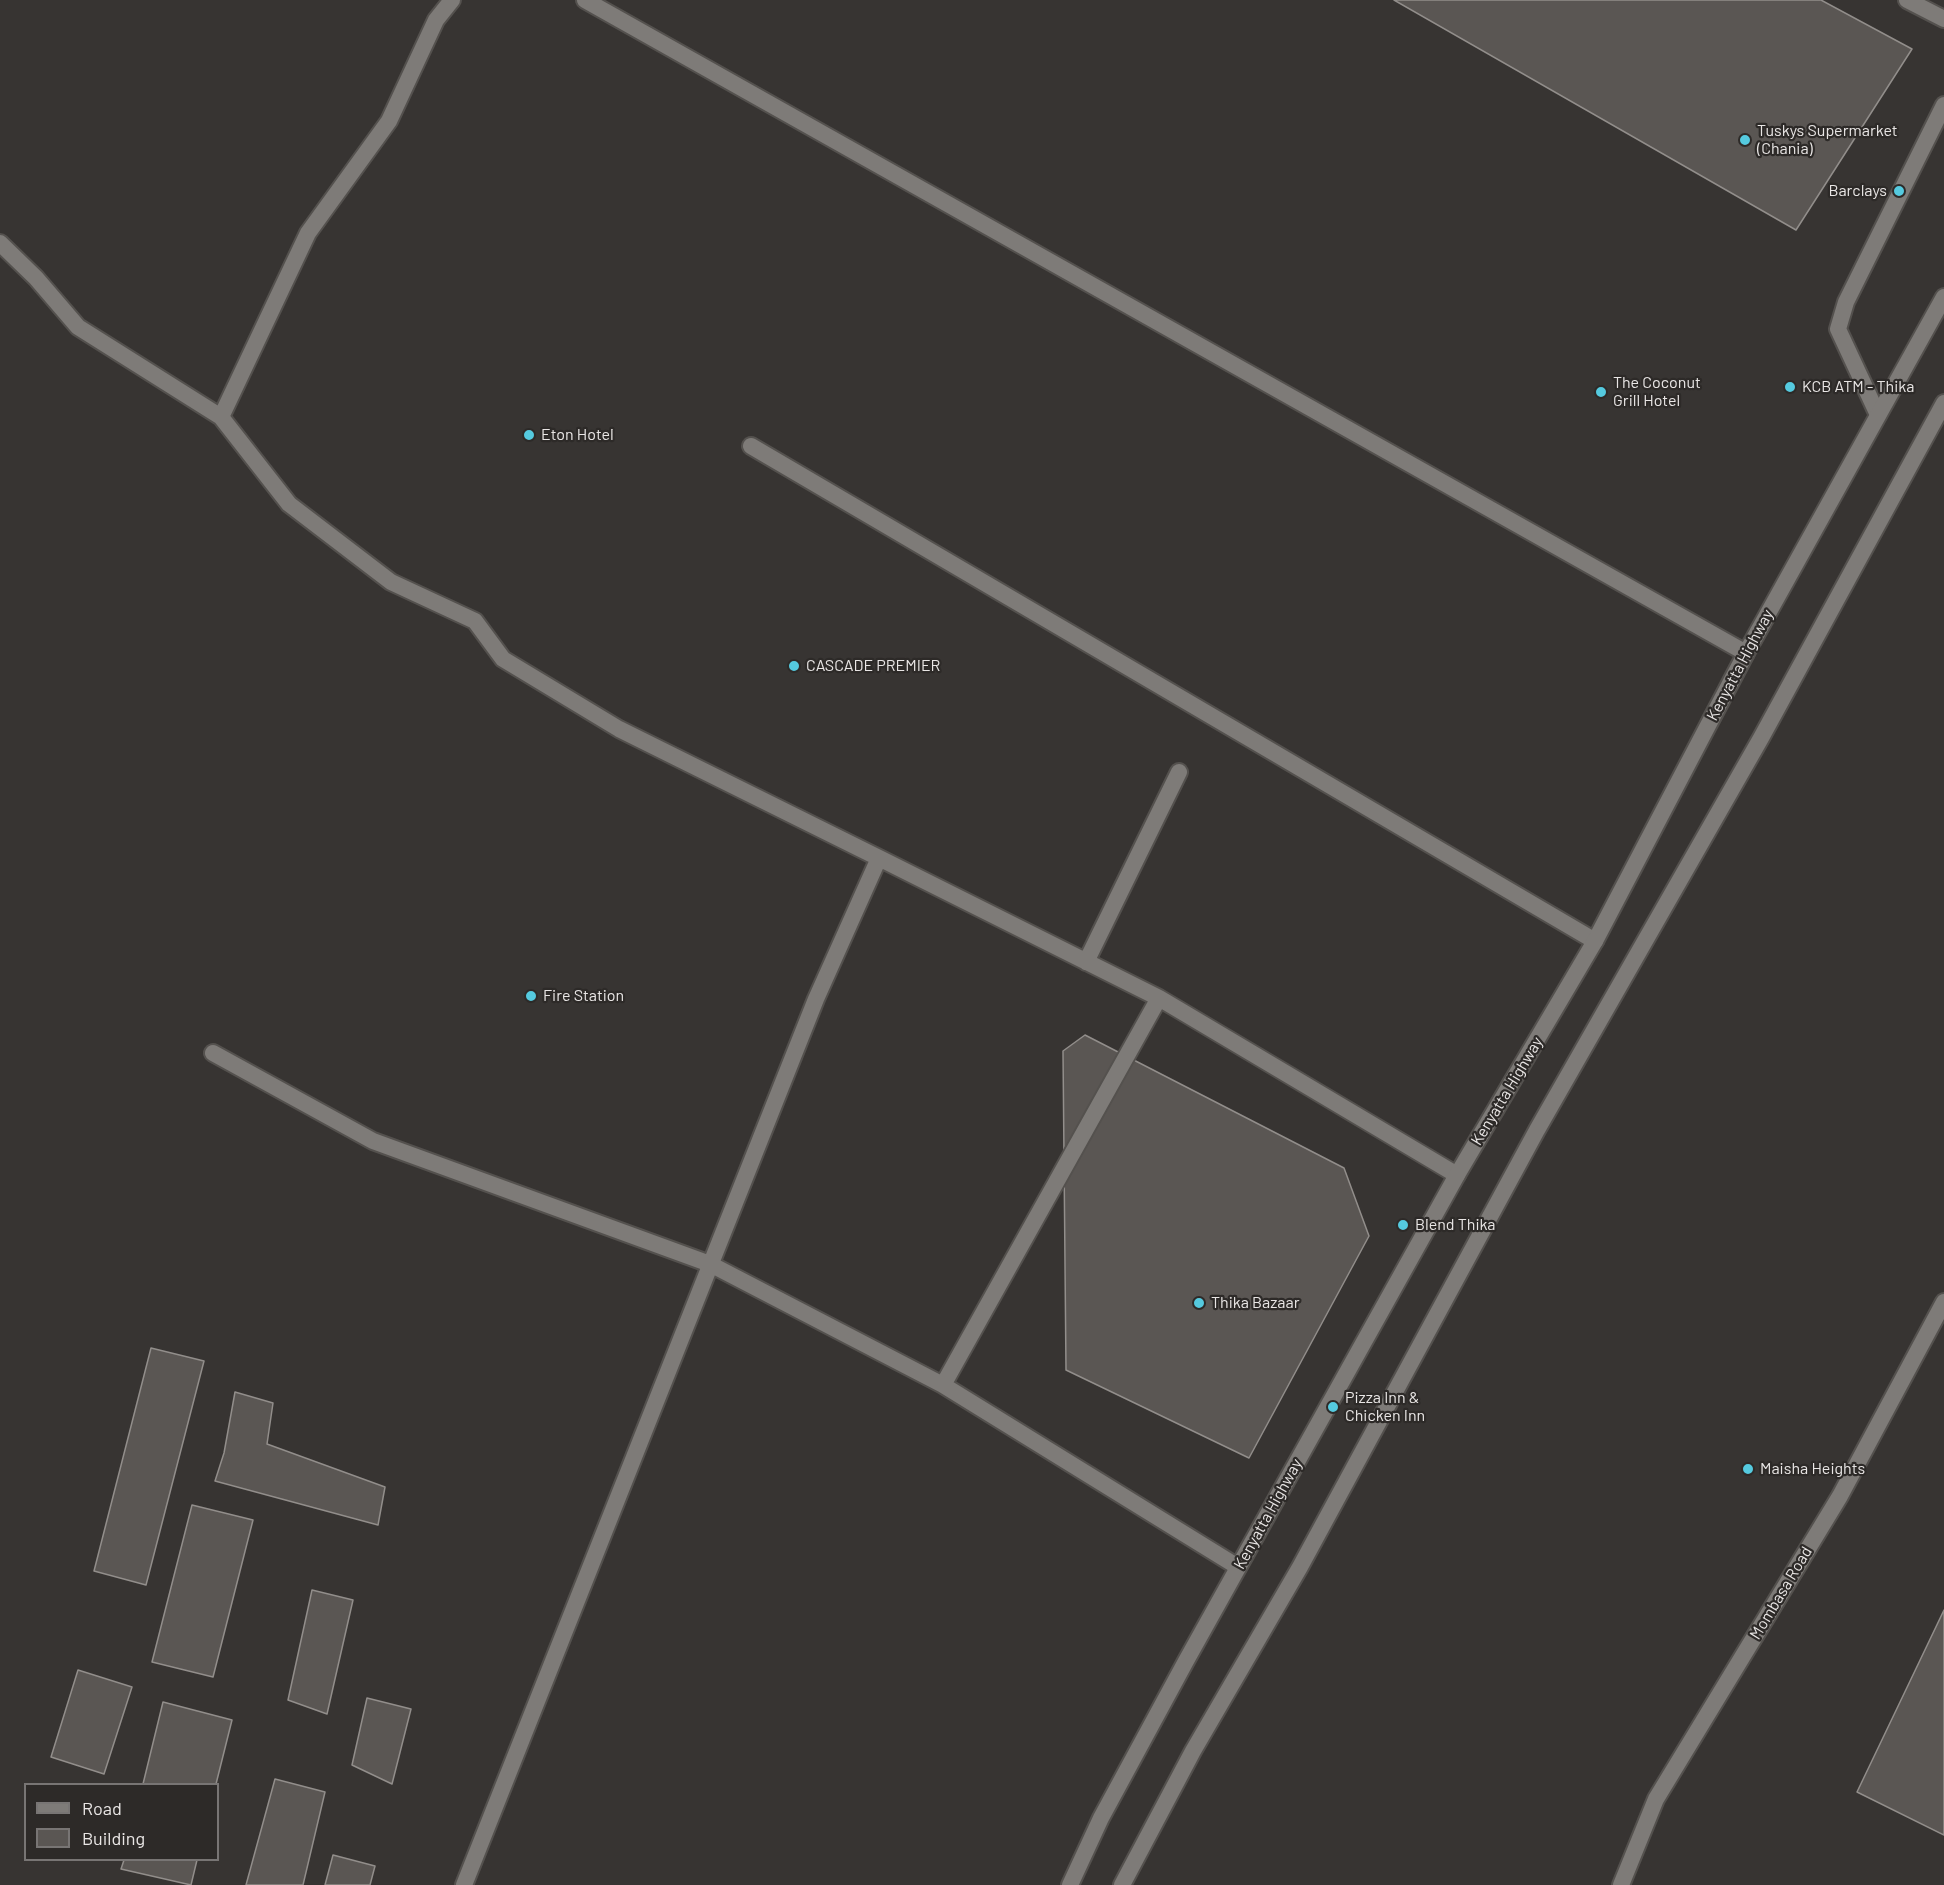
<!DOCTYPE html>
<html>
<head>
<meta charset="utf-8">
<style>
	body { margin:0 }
	#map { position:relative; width:1944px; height:1885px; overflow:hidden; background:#373432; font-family:Barlow,sans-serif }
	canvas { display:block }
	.legend { position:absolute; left:24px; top:1783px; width:195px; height:78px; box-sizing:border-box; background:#2d2a28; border:2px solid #787574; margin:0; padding:8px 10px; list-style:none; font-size:18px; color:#e9e6e5 }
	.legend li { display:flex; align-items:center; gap:12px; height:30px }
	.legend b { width:30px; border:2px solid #787574 }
</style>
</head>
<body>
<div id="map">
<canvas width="1944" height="1885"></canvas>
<ul class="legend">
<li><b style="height:8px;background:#7e7b78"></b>Road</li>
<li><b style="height:16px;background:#5a5653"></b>Building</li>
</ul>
</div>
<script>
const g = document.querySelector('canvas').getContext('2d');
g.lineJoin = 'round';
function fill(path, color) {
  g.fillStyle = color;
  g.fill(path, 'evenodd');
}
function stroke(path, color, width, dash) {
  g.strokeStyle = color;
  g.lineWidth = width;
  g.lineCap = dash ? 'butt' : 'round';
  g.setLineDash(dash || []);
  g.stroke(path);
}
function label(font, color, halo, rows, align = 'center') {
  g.font = font + ' Barlow,sans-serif';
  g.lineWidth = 4.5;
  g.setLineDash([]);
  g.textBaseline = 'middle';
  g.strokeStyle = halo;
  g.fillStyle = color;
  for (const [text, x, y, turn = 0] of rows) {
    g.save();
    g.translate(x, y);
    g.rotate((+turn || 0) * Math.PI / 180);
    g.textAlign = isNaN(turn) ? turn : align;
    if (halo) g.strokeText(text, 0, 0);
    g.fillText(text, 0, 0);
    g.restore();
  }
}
const building = new Path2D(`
	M1394 0H1821L1912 49 1796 230Z
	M1085 1035 1344 1168 1369 1236 1249 1458 1066 1370 1063 1051Z
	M151 1348 204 1361 146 1585 94 1571Z
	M235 1392 273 1403 267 1444 385 1487 378 1525 215 1481 224 1453Z
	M192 1505 253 1520 213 1677 152 1662Z
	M312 1590 353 1600 327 1714 288 1700Z
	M1944 1610V1835L1857 1792Z
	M78 1670 132 1687 104 1774 51 1757Z
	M367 1698 411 1709 392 1784 352 1765Z
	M163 1702 232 1720 216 1784H143Z
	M275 1779 325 1792 303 1885H246Z
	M333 1855 375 1866 370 1885H325Z
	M124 1860H197L191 1885 121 1869Z`);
const service = new Path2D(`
	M585 0 1746 653
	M1907 0 1944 19
	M0 243 36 278 78 327 221 417 289 504 391 582 475 621 503 659 619 729 879 858 816 999 464 1885
	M1878 415 1838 329 1846 302 1944 105
	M221 417 308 233 389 121 436 20 452 0
	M751 446 1595 941
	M879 858 1159 998 1457 1175
	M1086 962 1179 772
	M213 1053 373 1141 710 1264 943 1385 1238 1567
	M943 1385 1159 998`);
const minor = new Path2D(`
	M1070 1885 1101 1818 1186 1661 1457 1175 1595 941 1746 653 1944 297
	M1122 1885 1193 1751 1300 1567 1537 1130 1761 738 1944 403
	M1621 1885 1656 1799 1840 1496 1944 1302`);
const markers = [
	[1745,140,6,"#55cadf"],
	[1899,191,6,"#55cadf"],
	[1790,387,6,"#55cadf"],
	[1601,392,6,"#55cadf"],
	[529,435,6,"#55cadf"],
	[794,666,6,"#55cadf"],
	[531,996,6,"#55cadf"],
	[1403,1225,6,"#55cadf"],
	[1199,1303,6,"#55cadf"],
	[1333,1407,6,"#55cadf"],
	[1748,1469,6,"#55cadf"]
];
const poiNames = [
	["Tuskys Supermarket",1757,131],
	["(Chania)",1757,149],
	["Barclays",1887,191,"right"],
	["The Coconut",1613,383],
	["Grill Hotel",1613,401],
	["KCB ATM - Thika",1802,387],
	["Eton Hotel",541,435],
	["CASCADE PREMIER",806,666],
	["Fire Station",543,996],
	["Blend Thika",1415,1225],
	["Thika Bazaar",1211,1303],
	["Pizza Inn &",1345,1398],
	["Chicken Inn",1345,1416],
	["Maisha Heights",1760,1469]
];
const streetNames = [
	["Kenyatta Highway",1740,665,-62],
	["Kenyatta Highway",1507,1091,-59],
	["Kenyatta Highway",1268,1514,-61],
	["Mombasa Road",1781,1593,-59]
];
fill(building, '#5a5653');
stroke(building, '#928e8b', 1.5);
stroke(service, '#54514e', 20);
stroke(minor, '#54514e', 20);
stroke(service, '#7e7b78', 16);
stroke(minor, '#7e7b78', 16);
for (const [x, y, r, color] of markers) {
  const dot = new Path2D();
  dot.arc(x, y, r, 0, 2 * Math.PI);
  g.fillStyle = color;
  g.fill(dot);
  stroke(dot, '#2d2a28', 2);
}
label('16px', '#e9e6e5', '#2d2a28', poiNames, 'left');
label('16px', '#e9e6e5', '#2d2a28', streetNames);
</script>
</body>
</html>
